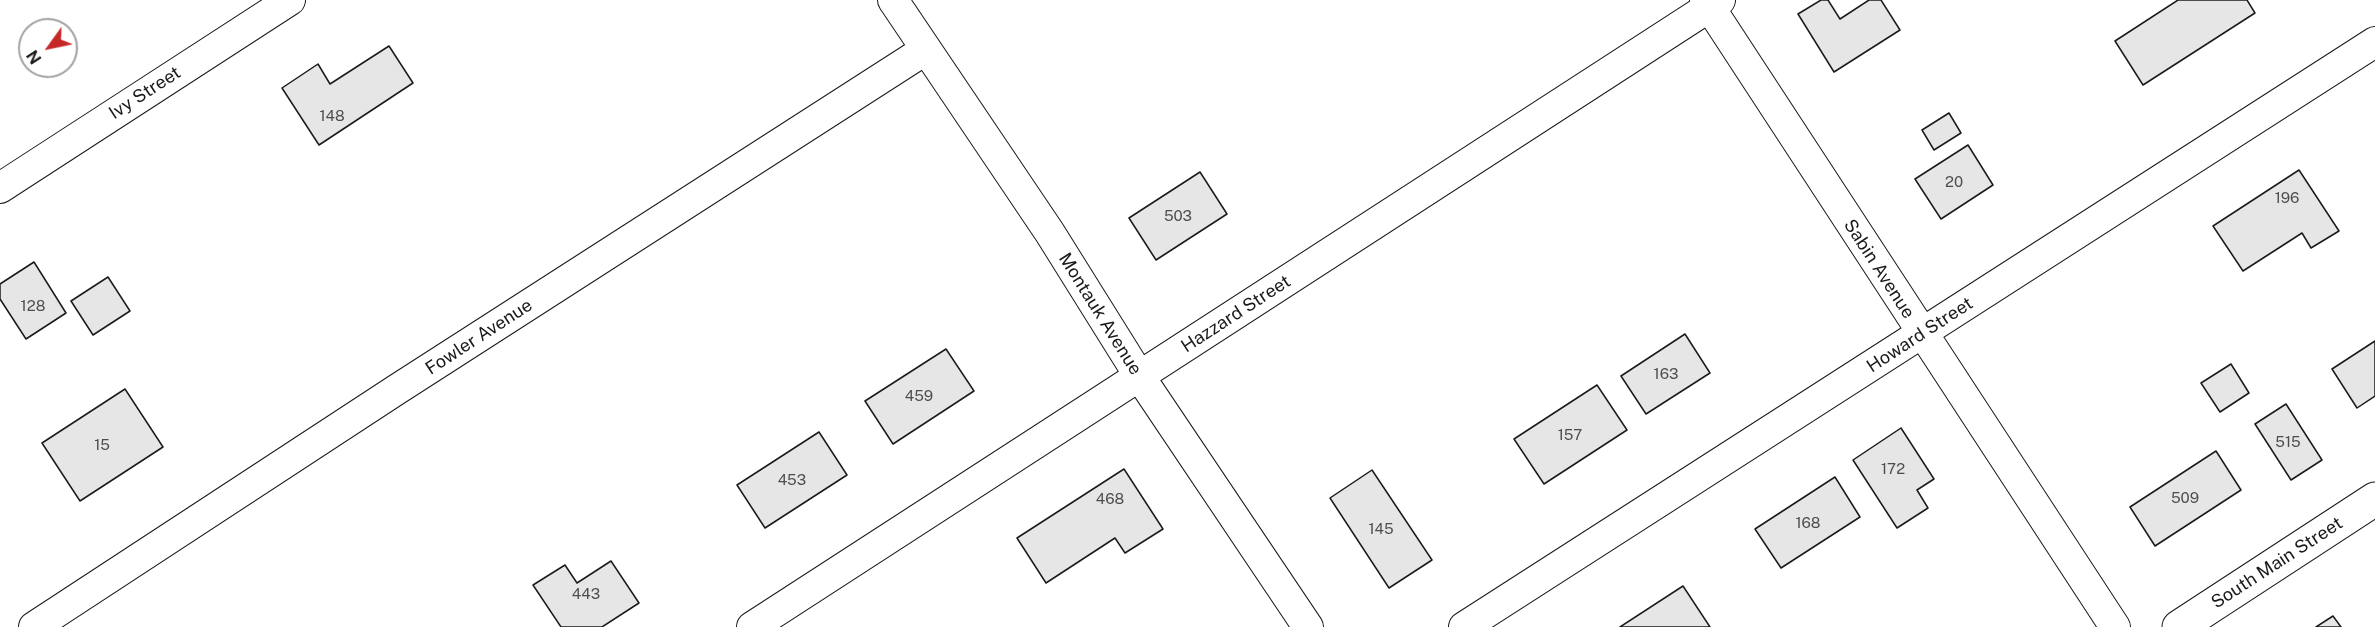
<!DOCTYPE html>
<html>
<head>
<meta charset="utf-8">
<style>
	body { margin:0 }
	#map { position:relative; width:2375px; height:627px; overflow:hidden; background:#fff; font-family:"Public Sans",sans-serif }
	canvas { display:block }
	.north { position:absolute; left:18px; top:18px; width:60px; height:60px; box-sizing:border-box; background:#fff; border:2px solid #a3a3a3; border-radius:50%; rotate:237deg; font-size:16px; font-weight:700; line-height:24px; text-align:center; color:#1a1a1a }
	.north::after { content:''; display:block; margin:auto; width:21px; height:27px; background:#c62828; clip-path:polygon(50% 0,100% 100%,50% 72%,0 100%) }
</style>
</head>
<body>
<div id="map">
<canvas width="2375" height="627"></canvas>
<div class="north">N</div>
</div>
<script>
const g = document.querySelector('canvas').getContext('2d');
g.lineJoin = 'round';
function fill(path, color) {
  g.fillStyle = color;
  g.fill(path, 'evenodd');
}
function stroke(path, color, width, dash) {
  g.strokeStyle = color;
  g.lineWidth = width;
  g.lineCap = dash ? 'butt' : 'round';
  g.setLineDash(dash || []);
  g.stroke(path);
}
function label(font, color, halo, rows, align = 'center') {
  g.font = font + ' "Public Sans",sans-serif';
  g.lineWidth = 4.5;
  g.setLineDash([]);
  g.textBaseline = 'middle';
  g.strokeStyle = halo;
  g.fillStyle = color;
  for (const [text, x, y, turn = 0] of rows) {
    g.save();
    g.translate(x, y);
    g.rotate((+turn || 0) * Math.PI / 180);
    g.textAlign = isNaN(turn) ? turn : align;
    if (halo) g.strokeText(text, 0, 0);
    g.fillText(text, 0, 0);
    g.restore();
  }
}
const building = new Path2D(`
	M1821 0H1828L1840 19 1869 0H1881L1900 30 1834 72 1798 14Z
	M2178 0H2247L2255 13 2143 85 2115 41Z
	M389 46 413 83 319 145 282 88 318 64 330 84Z
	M1949 113 1961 133 1934 150 1922 130Z
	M1968 145 1993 185 1941 219 1915 179Z
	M2299 170 2339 231 2311 248 2302 233 2243 271 2213 226Z
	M1200 172 1227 214 1156 260 1129 218Z
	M34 262 66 313 26 339 0 299V284Z
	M108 277 130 311 93 335 71 301Z
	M1685 334 1710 373 1646 414 1621 376Z
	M2375 341V396L2357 408 2332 369Z
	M946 349 974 391 893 444 865 401Z
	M2231 364 2249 393 2220 412 2201 383Z
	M1597 385 1627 430 1544 484 1514 439Z
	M125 389 163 447 80 501 42 443Z
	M2286 404 2322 460 2291 480 2255 424Z
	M1901 428 1934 479 1917 490 1928 508 1897 528 1853 460Z
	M819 432 847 475 765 528 737 485Z
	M2216 451 2241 490 2155 546 2130 507Z
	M1124 469 1163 529 1125 553 1115 538 1046 583 1017 538Z
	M1372 470 1432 560 1389 588 1330 498Z
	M1835 477 1860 517 1781 568 1755 529Z
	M611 561 639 603 602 627H561L533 585 565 565 577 583Z
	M1683 586 1710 627H1620Z
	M2333 616 2341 627H2316Z`);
const street = new Path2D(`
	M893 0 1050 233 1140 377 1308 627
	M1705 0 2115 627
	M0 188 290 0
	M34 627 396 390 925 50
	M752 627 1720 0
	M1464 627 2375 42`);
const secondary = new Path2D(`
	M2179 627 2375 499`);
const numberNames = [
	["148",332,116],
	["20",1954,182],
	["196",2287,198],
	["503",1178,216],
	["128",33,306],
	["163",1666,374],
	["459",919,396],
	["157",1570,435],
	["515",2288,442],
	["15",102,445],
	["172",1893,469],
	["453",792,480],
	["509",2185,498],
	["468",1110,499],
	["168",1808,523],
	["145",1381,529],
	["443",586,594]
];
const streetNames = [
	["Ivy Street",145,93,-33],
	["Sabin Avenue",1879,269,57],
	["Montauk Avenue",1100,314,58],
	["Hazzard Street",1236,314,-33],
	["Howard Street",1920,335,-33],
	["Fowler Avenue",479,337,-33],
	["South Main Street",2277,563,-33]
];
fill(building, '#e6e6e6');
stroke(building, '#1a1a1a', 1.5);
stroke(street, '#1a1a1a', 32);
stroke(secondary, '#1a1a1a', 35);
stroke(street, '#fff', 30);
stroke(secondary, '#fff', 33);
label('15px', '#4d4d4d', null, numberNames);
label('18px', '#1a1a1a', '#fff', streetNames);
</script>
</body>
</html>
